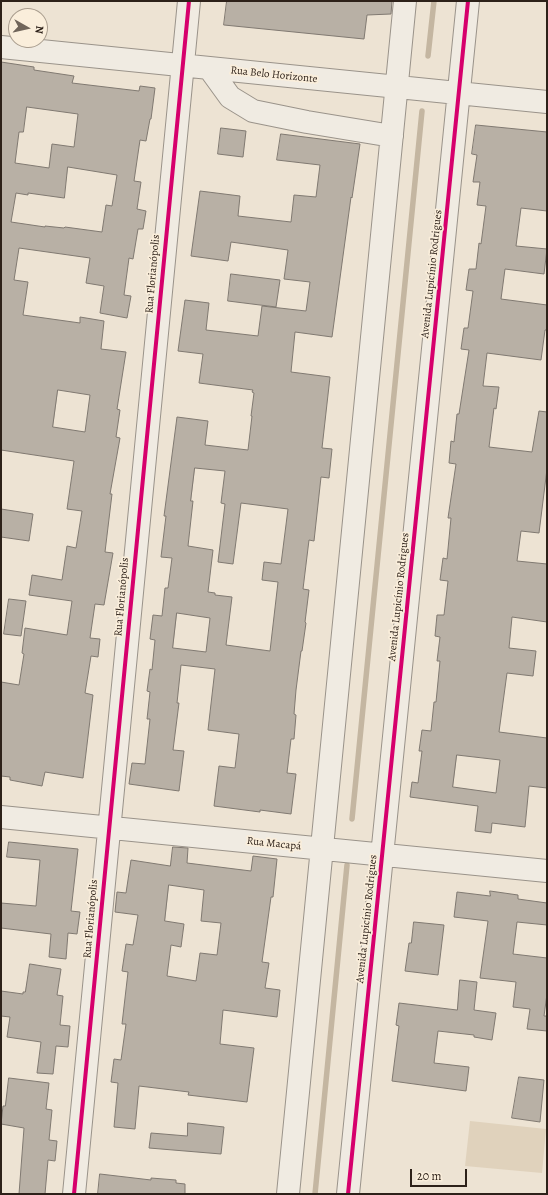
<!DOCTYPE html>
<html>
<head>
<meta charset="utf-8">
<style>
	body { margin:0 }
	#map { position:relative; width:548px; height:1195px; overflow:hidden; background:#ede3d3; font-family:Alegreya,serif }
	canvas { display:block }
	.frame { position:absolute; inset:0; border:2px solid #2d2119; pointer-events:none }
	.north { position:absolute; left:8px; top:8px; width:40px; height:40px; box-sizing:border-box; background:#faeedb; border:1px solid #a89c8d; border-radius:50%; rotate:98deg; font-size:11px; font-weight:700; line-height:16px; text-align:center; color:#2d2119 }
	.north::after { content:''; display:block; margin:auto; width:14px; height:18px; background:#70655a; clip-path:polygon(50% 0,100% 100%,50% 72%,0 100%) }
	.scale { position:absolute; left:410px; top:1169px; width:57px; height:18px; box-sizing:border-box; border:2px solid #2d2119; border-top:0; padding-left:5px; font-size:12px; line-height:14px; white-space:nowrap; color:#2d2119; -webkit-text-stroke:3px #faeedb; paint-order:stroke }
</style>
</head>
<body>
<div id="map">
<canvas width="548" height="1195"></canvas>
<div class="frame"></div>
<div class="north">N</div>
<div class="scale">20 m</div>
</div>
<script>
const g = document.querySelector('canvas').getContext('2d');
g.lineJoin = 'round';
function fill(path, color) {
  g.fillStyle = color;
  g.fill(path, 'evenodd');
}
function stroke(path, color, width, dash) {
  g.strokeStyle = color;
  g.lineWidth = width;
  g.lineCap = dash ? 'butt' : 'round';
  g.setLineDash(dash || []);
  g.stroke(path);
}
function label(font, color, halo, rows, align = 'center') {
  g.font = font + ' Alegreya,serif';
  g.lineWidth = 3.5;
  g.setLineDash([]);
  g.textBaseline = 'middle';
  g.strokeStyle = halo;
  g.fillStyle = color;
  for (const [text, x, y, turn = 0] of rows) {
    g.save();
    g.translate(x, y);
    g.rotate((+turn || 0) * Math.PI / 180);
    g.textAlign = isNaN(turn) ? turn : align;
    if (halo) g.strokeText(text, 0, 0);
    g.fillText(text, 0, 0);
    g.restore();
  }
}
const green = new Path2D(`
	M470 1121 546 1129 542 1173 465 1166Z`);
const stream = new Path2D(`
	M428 56 434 1
	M352 819 422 111
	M315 1194 347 865`);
const building = new Path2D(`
	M227 1H392L391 14 367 15 364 39 224 25Z
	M1 62 34 67V70L74 76 72 83 139 91 140 86 155 88 151 119H150L146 141 140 140 134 181 141 182 137 209 146 211 143 229H138L133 259 129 258 124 295 131 296 127 318 100 313 104 286 86 283 90 258 19 248 14 280 28 282 23 315 80 323V317L104 321 101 349 126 352 117 409 120 410 116 437 120 438 110 494H112L105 552 113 553 104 605 95 604 90 638 100 639 98 657 91 656 85 693 93 695 83 778 45 772 42 786 10 780V777L1 776V682L19 685 24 654 22 653 25 628 67 635 72 601 29 595 32 575 62 580 67 546 76 548 82 511 67 509 74 461 1 450ZM27 107 78 114 74 147 52 144 49 168 15 163 19 132H23ZM68 167 117 175 112 206 106 205 102 232 65 227 64 228 45 226V227L11 222 16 193 28 195V193L64 198ZM58 390 90 395 85 432 53 427Z
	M476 125 547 132V211L521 208 516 246 547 249 544 274 505 269 501 299 547 305V330H545L541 360 487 353 483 386 499 387 496 409 494 408 489 447 532 452 539 411 547 412V469L539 533 521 531 517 561 547 564V622L512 617 509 648 536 651 533 676 507 673 499 732 547 738V788L529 786 525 827 492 823 491 833 475 831 478 806 410 797 412 782 418 783 422 751H419L422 730 431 731 434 702H436L440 661H437L440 637 435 636 437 615H444L448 581 440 580 443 558 447 559 451 518H448L456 464 449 463 451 441 454 442 457 414H459L469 350 461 349 464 328H468L473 291 466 290 469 269H476L479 243 481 244 486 206 477 205 480 182H473L477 155 472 154ZM457 755 500 760 496 793 453 787Z
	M221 128 246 131 243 157 218 154Z
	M281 134 360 144 352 198 351 197 332 337 295 332 291 372 330 377 322 448 332 449 329 478 321 477 314 541 309 540 303 589 309 590 305 622 306 623 302 651H301L296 690 294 714 296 715 294 739H291L287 773 296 774 291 814 260 810V812L214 806 219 766 235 768 239 734 208 730 215 669 181 665 177 703H179L173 750 184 751 179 791 129 784 132 763 145 764 150 719H147L150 692 147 691 150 669 152 670 155 640 150 639 153 615 162 616 165 588H168L172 558 161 557 166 516H164L177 417 208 421 205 445 248 450 252 416H251L254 393 252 392 253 390 199 383 203 354 178 351 185 300 209 303 206 330 258 336 262 306 306 311 310 282 284 279 288 250 231 242 228 261 191 256 200 191 240 196 238 216 291 222 294 195 316 197 320 165 277 160ZM195 468 225 471 221 503 225 504 218 562 233 564 241 503 288 509 281 564 264 562 262 580 278 582 270 651 226 645 232 597 215 595V593L208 592 213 550 188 546 193 501H191ZM177 613 210 618 206 652 173 648Z
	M231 274 280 280 276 307 228 301Z
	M1 509 33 514 29 541 1 537Z
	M9 599 26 601 21 636 4 634Z
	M9 842 78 849 71 911 80 912 77 934 68 933 66 959 49 957 51 934 1 928V903L36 906 40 860 7 857Z
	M173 847 188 848 187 863 251 871 253 856 277 859 273 897H271L262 962 269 963 265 988 280 990 277 1017 223 1010 220 1044 254 1048 247 1102 188 1095 189 1092 139 1086 135 1129 114 1127 118 1083 111 1082 114 1059 121 1060 126 1024H122L128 972 122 971 126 944 133 945 138 915 115 912 117 892 126 893 131 860 170 866ZM169 885 204 890 201 921 221 923 217 955 200 953 196 981 167 976 171 945 181 947 184 924 165 921Z
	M490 891 518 895V899L547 903V925L517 922 513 954 547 958V994L544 1016H547V1031L527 1029 530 1009 513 1007 516 982 480 978 488 921 454 917 457 892 490 896Z
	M414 922 444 925 438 975 405 971 409 943H411Z
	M30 964 61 969 57 995 63 996 60 1025 70 1026 68 1047 56 1046 53 1074 37 1073 41 1042 7 1037 10 1017 1 1016V991L23 994V992H25Z
	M460 980 477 982 474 1010 496 1013 492 1040 474 1037V1035L438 1031 434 1063 469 1067 466 1091 392 1081 399 1026 396 1025 399 1003 457 1010Z
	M519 1077 544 1080 540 1122 512 1118Z
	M9 1078 49 1083 46 1109 52 1110 49 1140 57 1141 55 1161 48 1160 45 1194H19L24 1128 1 1124 3 1106H5Z
	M188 1123 224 1127 221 1154 149 1148 151 1133 187 1136Z
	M100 1174 151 1180V1178L176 1180V1183L185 1184V1194H98Z`);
const minor = new Path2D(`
	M1 47 547 102
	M209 68 230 97 253 111 307 122 392 136
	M1 817 547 871
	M74 1194 189 1
	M288 1194 405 1
	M348 1194 468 1`);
const cycleway = new Path2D(`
	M74 1194 189 1
	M348 1194 468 1`);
const streetNames = [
	["Rua Belo Horizonte",274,75,6],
	["Rua Florianópolis",153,274,-85],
	["Avenida Lupicínio Rodrigues",432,274,-84],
	["Rua Florianópolis",122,597,-85],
	["Avenida Lupicínio Rodrigues",399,597,-84],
	["Rua Macapá",274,844,6],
	["Rua Florianópolis",91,919,-85],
	["Avenida Lupicínio Rodrigues",367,919,-84]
];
fill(green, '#e0d2bc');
stroke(stream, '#c4b6a1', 5.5);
fill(building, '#b8b0a5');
stroke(building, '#807971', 1);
stroke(minor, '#9a938a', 24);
stroke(minor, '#f0ebe2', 22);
stroke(cycleway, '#d6006c', 4);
label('11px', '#2d2119', '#faeedb', streetNames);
</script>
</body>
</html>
